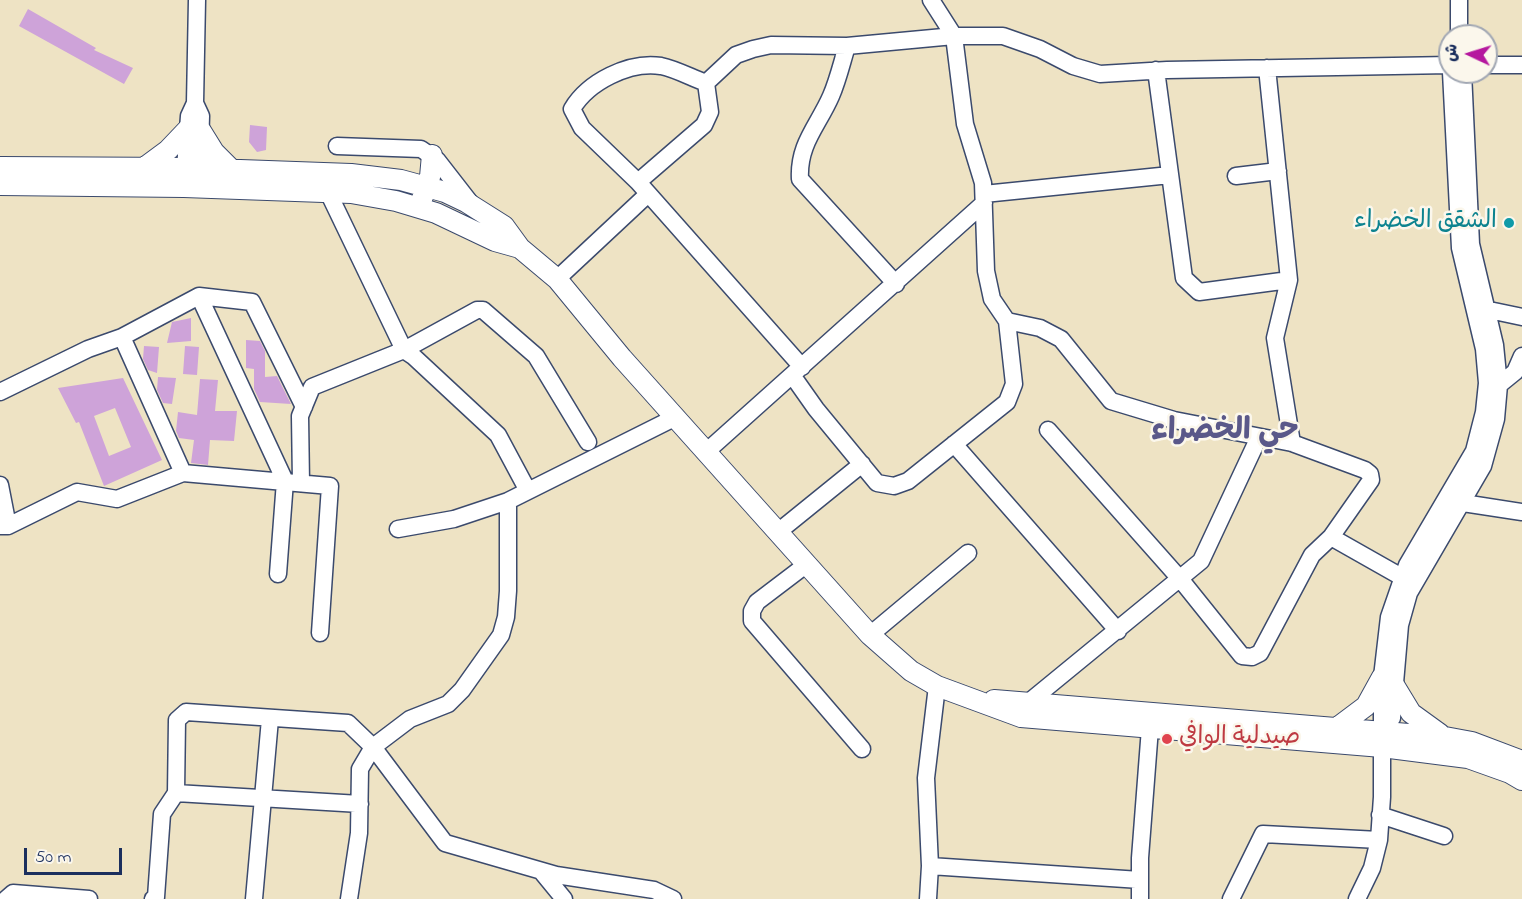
<!DOCTYPE html>
<html>
<head>
<meta charset="utf-8">
<style>
	body { margin:0 }
	#map { position:relative; width:1522px; height:899px; overflow:hidden; background:#eee3c4; font-family:"Indie Flower","Playpen Sans Arabic",sans-serif }
	canvas { display:block }
	.north { position:absolute; left:1438px; top:24px; width:60px; height:60px; box-sizing:border-box; background:#fbf7ec; border:2px solid #a1a7b3; border-radius:50%; rotate:274deg; font-size:16px; font-weight:700; line-height:24px; text-align:center; color:#1b2f5e }
	.north::after { content:''; display:block; margin:auto; width:21px; height:27px; background:#b5179e; clip-path:polygon(50% 0,100% 100%,50% 72%,0 100%) }
	.scale { position:absolute; left:24px; top:848px; width:98px; height:27px; box-sizing:border-box; border:3px solid #1b2f5e; border-top:0; padding-left:8px; font-size:18px; line-height:21px; white-space:nowrap; color:#1b2f5e; -webkit-text-stroke:4px #fbf7ec; paint-order:stroke }
</style>
</head>
<body>
<div id="map">
<canvas width="1522" height="899"></canvas>
<div class="north">ش</div>
<div class="scale">50 m</div>
</div>
<script>
const g = document.querySelector('canvas').getContext('2d');
g.lineJoin = 'round';
function fill(path, color) {
  g.fillStyle = color;
  g.fill(path, 'evenodd');
}
function stroke(path, color, width, dash) {
  g.strokeStyle = color;
  g.lineWidth = width;
  g.lineCap = dash ? 'butt' : 'round';
  g.setLineDash(dash || []);
  g.stroke(path);
}
function label(font, color, halo, rows, align = 'center') {
  g.font = font + ' "Indie Flower","Playpen Sans Arabic",sans-serif';
  g.lineWidth = 5;
  g.setLineDash([]);
  g.textBaseline = 'middle';
  g.strokeStyle = halo;
  g.fillStyle = color;
  for (const [text, x, y, turn = 0] of rows) {
    g.save();
    g.translate(x, y);
    g.rotate((+turn || 0) * Math.PI / 180);
    g.textAlign = isNaN(turn) ? turn : align;
    if (halo) g.strokeText(text, 0, 0);
    g.fillText(text, 0, 0);
    g.restore();
  }
}
const building = new Path2D(`
	M28 9 96 48 94 50 133 68 124 84 19 26Z
	M250 125 267 127 266 150 257 152 249 142Z
	M191 318V341L167 343 172 322Z
	M246 340 260 341 265 351V377L277 376 291 404 260 402 254 389V369L246 368Z
	M144 346 159 347 157 373 148 370 143 359Z
	M185 346 199 347 197 375 183 374Z
	M158 377 176 378 172 404 163 403 157 390Z
	M123 378 162 460 104 486 79 422 76 423 58 388ZM115 408 131 447 109 456 94 416Z
	M200 379 218 380 215 411H237L234 441 210 440 208 465 191 463 194 440 179 438 176 431 178 412 197 415Z`);
const minor = new Path2D(`
	M1459 0V36
	M847 46C842 62 838 80 831 96 818 126 798 144 800 179L896 284
	M1486 65H1522
	M1267 68 1289 280 1275 338 1292 443
	M1156 70 1184 278 1199 292 1289 280
	M706 83C692 78 676 69 661 66 629 61 588 82 572 109L582 128 638 182 802 367
	M195 103 201 116 199 181
	M337 146 421 149 437 160 472 205
	M1236 176 1278 171
	M184 181 189 116 195 103 197 0
	M638 182 704 125 710 112 706 83 736 55 753 49 771 45 847 46 954 36 931 0
	M328 192 404 350 477 310H483L536 356 588 442
	M984 194 1170 175
	M557 279 648 194
	M199 296 285 481 278 574
	M1479 311 1489 310 1522 317
	M792 375 816 409 877 483 894 486 908 481 1007 402 1014 384 1007 321
	M1499 385 1515 372 1522 356
	M0 392 88 349 122 337
	M1048 430 1181 580 1242 656 1252 657 1260 653 1312 555 1331 537
	M954 444 1118 631
	M706 452 984 203
	M183 473 122 337 199 296 252 302 304 407
	M301 483 300 416 312 387 404 350 413 356 498 435 528 491
	M0 485 8 526H0
	M1463 503 1522 512
	M8 526 77 492 117 499 183 473 330 486 320 633
	M398 529 454 519 508 501 676 417
	M778 532 862 464
	M807 564 757 602 752 611V621L862 749
	M1414 584 1331 537 1371 480 1370 474 1365 470 1292 443 1174 420 1111 401 1061 339 1040 328 1007 321 992 299 986 271 983 183 965 124 954 36H1003L1040 49 1073 66 1100 74 1167 70 1450 65
	M870 635 968 553
	M1029 702 1201 561 1259 437
	M1383 730 1392 718 1400 625 1409 593 1483 466 1496 419 1499 385 1495 345 1471 244 1463 72
	M176 793 177 720 186 712 348 723 373 747 445 843 556 875 654 890 673 899
	M1380 815 1444 836
	M930 866 1140 880
	M541 871 564 899
	M6 899 13 893 89 899
	M153 899 156 897 162 814 176 793 360 804
	M254 899 270 719
	M349 899 359 833 360 769 373 747 410 719 448 704 462 690 501 635 506 617 508 591V501
	M928 899 930 866 926 778 937 686
	M1140 899V858L1150 728
	M1231 899 1263 834 1379 840
	M1357 899 1372 868 1379 840 1382 797V677L1389 617 1407 565 1474 451 1484 412 1487 383 1484 349 1460 248 1451 72`);
const tertiary = new Path2D(`
	M201 131 214 152 231 169
	M0 167 185 168 351 174 401 180 445 192 466 202 504 226 520 248 557 279 622 358 870 635 911 671 937 686 1021 717 1382 747 1468 758 1510 773 1522 780
	M145 167 168 150 188 129
	M0 185 184 187 351 193 396 201 436 213 495 241 520 248
	M422 199 430 177 432 155
	M1394 685 1411 713 1440 734
	M994 700 1445 737 1472 742 1522 761
	M1338 727 1366 706 1382 677`);
const markers = [
	[1509,223,6,"#0f9aa8"],
	[1167,739,6,"#e0444e"]
];
const cultureNames = [
	["الشقق الخضراء",1497,223]
];
const healthNames = [
	["صيدلية الوافي",1179,739]
];
const districtNames = [
	["حي الخضراء",1225,433]
];
fill(building, '#cea3d9');
stroke(minor, '#3b4a6d', 19);
stroke(tertiary, '#3b4a6d', 22);
stroke(minor, '#fff', 16);
stroke(tertiary, '#fff', 20);
for (const [x, y, r, color] of markers) {
  const dot = new Path2D();
  dot.arc(x, y, r, 0, 2 * Math.PI);
  g.fillStyle = color;
  g.fill(dot);
  stroke(dot, '#fbf7ec', 2);
}
label('24px', '#0d838f', '#fbf7ec', cultureNames, 'right');
label('24px', '#be3a42', '#fbf7ec', healthNames, 'left');
label('bold 30px', '#5a5889', '#fbf7ec', districtNames);
</script>
</body>
</html>
